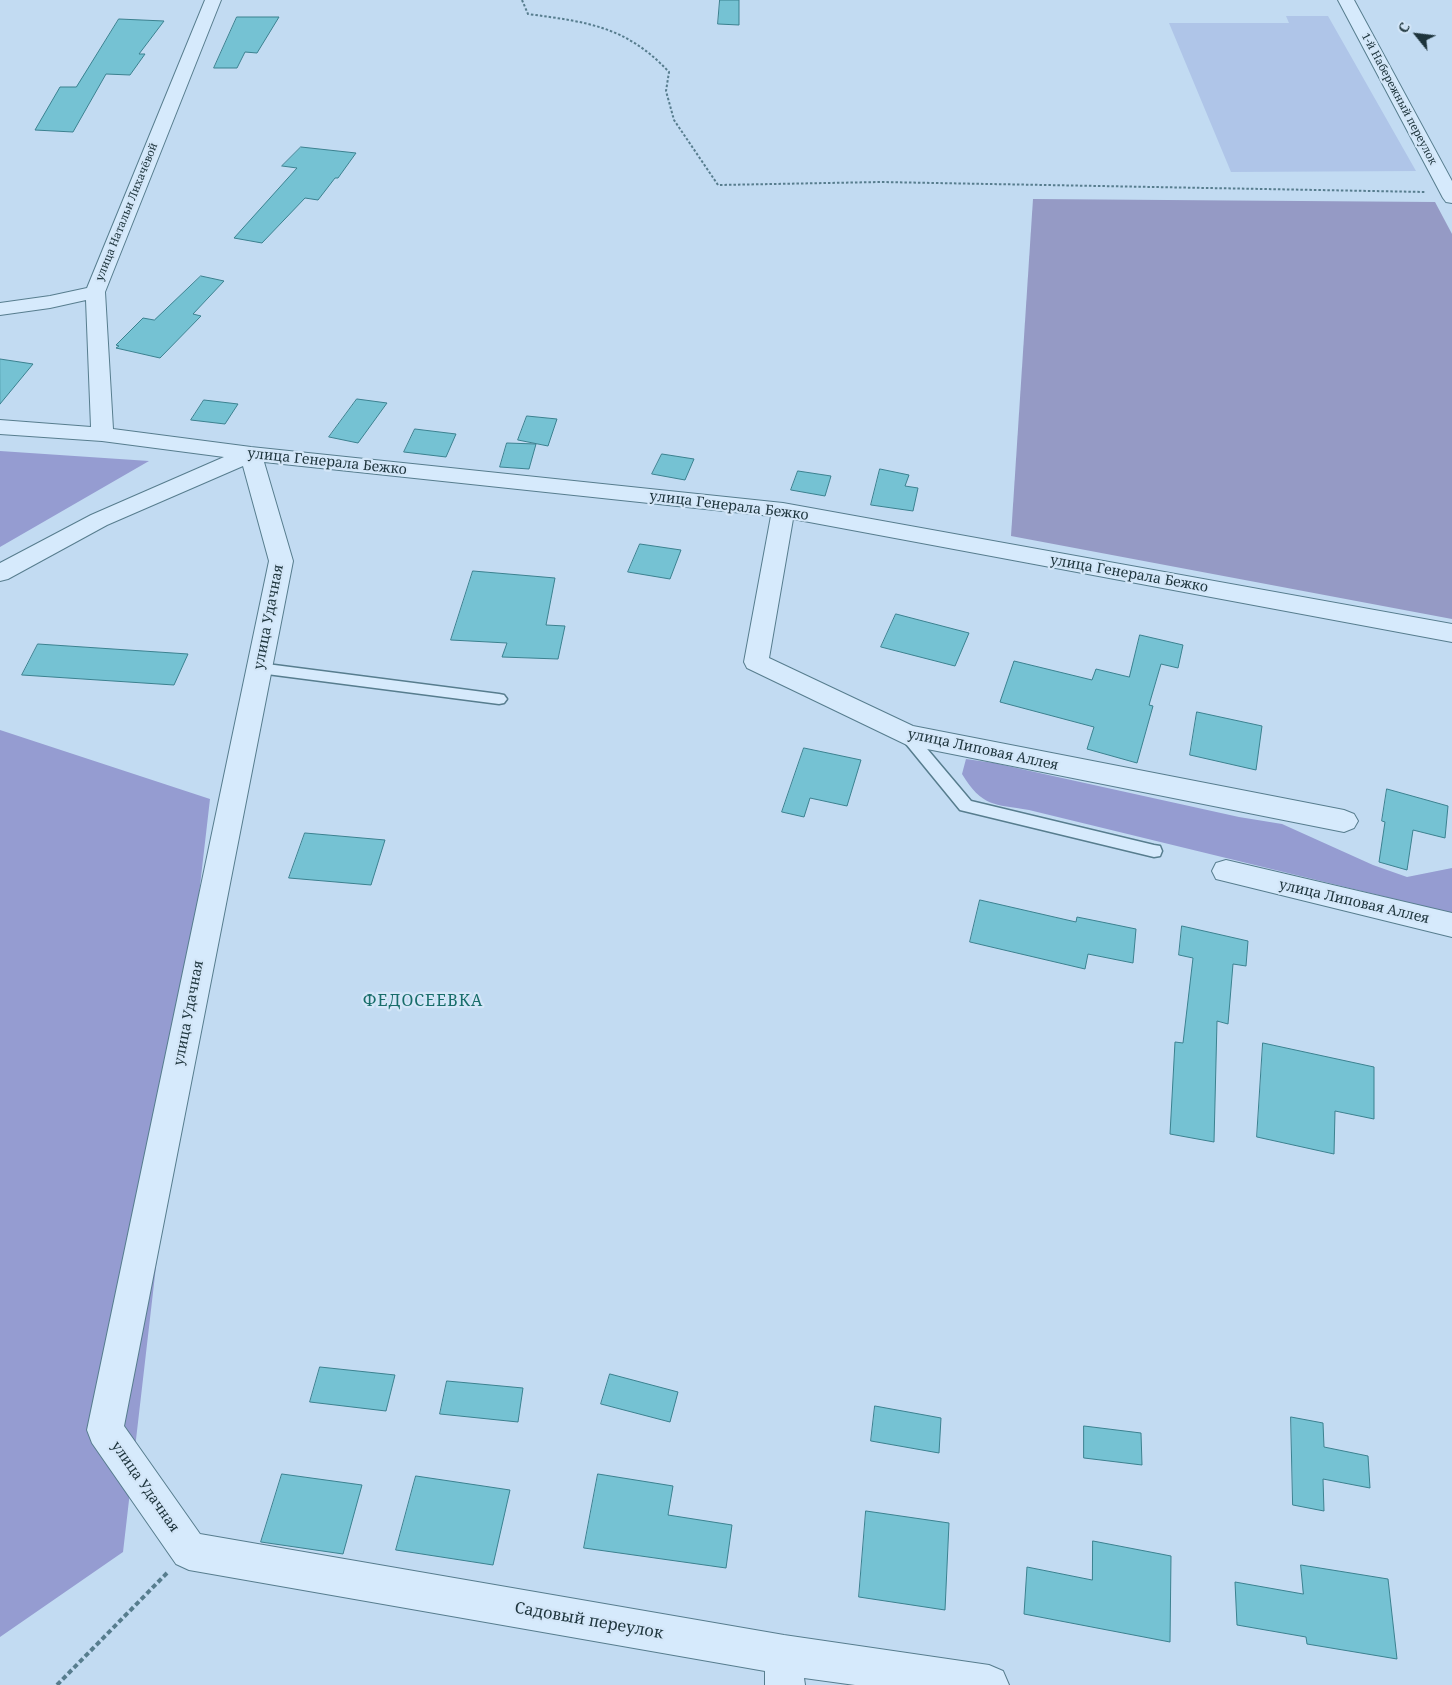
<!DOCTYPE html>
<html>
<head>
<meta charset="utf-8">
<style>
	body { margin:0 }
	#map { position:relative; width:1452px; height:1685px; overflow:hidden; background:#c2dbf2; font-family:"Noto Serif",serif }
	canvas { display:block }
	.north { position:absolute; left:1392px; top:10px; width:50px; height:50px; -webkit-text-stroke:4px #d3e6f8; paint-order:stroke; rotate:299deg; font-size:14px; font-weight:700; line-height:20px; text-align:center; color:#1d343c }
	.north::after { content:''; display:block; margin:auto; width:18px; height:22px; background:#1d343c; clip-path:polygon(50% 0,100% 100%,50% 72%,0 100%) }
</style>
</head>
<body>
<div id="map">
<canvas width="1452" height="1685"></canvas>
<div class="north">С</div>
</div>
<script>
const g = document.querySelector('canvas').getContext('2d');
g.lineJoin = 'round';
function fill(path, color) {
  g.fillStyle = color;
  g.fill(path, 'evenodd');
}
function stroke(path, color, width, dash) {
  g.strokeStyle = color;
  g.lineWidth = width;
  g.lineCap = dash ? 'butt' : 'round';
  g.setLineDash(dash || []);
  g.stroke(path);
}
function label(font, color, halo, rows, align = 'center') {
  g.font = font + ' "Noto Serif",serif';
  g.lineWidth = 4.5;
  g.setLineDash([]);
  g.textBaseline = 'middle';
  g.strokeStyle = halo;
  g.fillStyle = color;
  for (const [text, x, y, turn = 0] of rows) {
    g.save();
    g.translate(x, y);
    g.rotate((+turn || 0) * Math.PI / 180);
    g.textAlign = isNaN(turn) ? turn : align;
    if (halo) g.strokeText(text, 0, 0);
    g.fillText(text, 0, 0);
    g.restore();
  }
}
const farmland = new Path2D(`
	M1286 16H1328L1416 171 1231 172 1169 23H1289Z`);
const green = new Path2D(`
	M0 451 149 461 0 547Z
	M0 730 210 799 123 1552 0 1637Z
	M966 759 994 763 1239 817 1282 824 1373 865 1407 877 1452 868V913L1029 810C994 804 982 807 962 774Z`);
const cemetery = new Path2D(`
	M1033 199 1435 202 1452 234V619L1011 536Z`);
const building = new Path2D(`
	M720 0H739V25L718 24Z
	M237 17H279L257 53 245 52 237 68H214Z
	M119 19 164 21 139 54H145L130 75 106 74 73 132 35 130 60 87H76Z
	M301 147 356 153 338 178H335L318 200 305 198 262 243 234 238 297 168 282 166Z
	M201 276 224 281 193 314 201 316 160 358 116 348 119 346 116 345 143 318 154 320Z
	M0 359 33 364 0 404Z
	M357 399 387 403 358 443 329 437Z
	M204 400 238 404 225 424 191 420Z
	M527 416 557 419 548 446 518 440Z
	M415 429 423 430 456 434 446 457 404 452Z
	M507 443 536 444 529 469 500 467Z
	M662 454 694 459 685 480 652 474Z
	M880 469 909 475 905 486 918 488 913 511 871 505Z
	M798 471 831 476 825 496 791 490Z
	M640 544 681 550 670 579 628 572Z
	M473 571 555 578 546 625 565 626 558 659 502 657 507 643 451 640Z
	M896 614 969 633 955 666 881 647Z
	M1140 635 1183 645 1178 668 1161 664 1149 705 1153 706 1137 763 1087 749 1094 727 1000 702 1014 661 1092 680 1096 669 1129 677Z
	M38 644 188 654 174 685 22 675Z
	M1197 712 1262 726 1256 770 1190 755Z
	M804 748 861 760 847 806 810 798 804 817 782 812Z
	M1387 789 1448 806 1445 838 1413 830 1407 870 1379 862 1385 822 1382 821Z
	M305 833 385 840 371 885 289 878Z
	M980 900 1076 922 1077 917 1136 929 1133 963 1088 954 1085 969 970 942Z
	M1182 926 1248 941 1246 966 1233 964 1228 1024 1217 1021 1214 1142 1170 1134 1175 1042 1183 1043 1193 958 1179 955Z
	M1263 1043 1374 1067V1119L1335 1111 1334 1154 1257 1137Z
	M320 1367 395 1375 386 1411 310 1402Z
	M610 1374 678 1392 670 1422 601 1404Z
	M447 1381 523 1388 518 1422 440 1414Z
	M875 1406 941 1418 939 1453 871 1441Z
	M1291 1417 1323 1423 1324 1447 1368 1456 1370 1488 1323 1479 1324 1511 1293 1505Z
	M1084 1426 1141 1433 1142 1465 1084 1458Z
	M282 1474 362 1485 343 1554 261 1542Z
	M598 1474 673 1486 668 1515 732 1525 726 1568 584 1548Z
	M416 1476 510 1490 493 1565 396 1550Z
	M866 1511 949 1523 945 1610 859 1597Z
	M1093 1541 1171 1556 1170 1642 1024 1614 1027 1567 1092 1580Z
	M1301 1565 1388 1579 1397 1659 1307 1644 1306 1637 1237 1625 1235 1582 1303 1594Z`);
const pathFar1 = new Path2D(`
	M522 0 528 14C587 22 626 26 669 72L666 91 674 120 718 185 881 182 1426 192`);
const path = new Path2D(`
	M57 1685 167 1573`);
const service = new Path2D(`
	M259 663 499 694 504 695 507 699 504 703 499 704 259 673 254 672 252 668 254 664Z
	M907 729 912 731 971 801 1154 845 1160 846 1162 851 1160 856 1154 857 960 810 902 739 899 735 902 731Z`);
const minor = new Path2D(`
	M205 0H221L105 292 113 429 251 447 783 503 1452 624V642L793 519 769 658 913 726 1344 810 1354 814 1358 821 1354 828 1344 832 907 745 747 668 744 662 771 516 264 462 293 561 124 1426 200 1534 784 1635 989 1665 1003 1671 1009 1685H855L804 1678 805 1685H765V1671L189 1570 176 1564 92 1443 87 1430 269 561 243 466 107 525 8 579 0 581V563L91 515 224 457 102 441 0 434V420L91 427 86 300 50 308 0 315V303L50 296 87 288Z
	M1338 0H1354L1452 181V203L1446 202 1443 198Z
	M1226 860 1452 913V937L1216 879 1212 871 1216 863Z`);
const farStreetnames = [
	["1-й Набережный переулок",1399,99,62],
	["улица Натальи Лихачёвой",127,212,-68]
];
const streetNames = [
	["улица Генерала Бежко",327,462,6],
	["улица Генерала Бежко",729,506,7],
	["улица Генерала Бежко",1129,574,10],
	["улица Удачная",269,617,-79],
	["улица Липовая Аллея",983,750,12],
	["улица Липовая Аллея",1354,902,13],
	["улица Удачная",189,1013,-79],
	["улица Удачная",145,1487,55]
];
const quarterNames = [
	["ФЕДОСЕЕВКА",423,1001]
];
const nearStreetnames = [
	["Садовый переулок",589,1621,10]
];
fill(farmland, '#afc5e8');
fill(green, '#959cd1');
fill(cemetery, '#959ac5');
fill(building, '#75c2d3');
stroke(building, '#3b818f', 1);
stroke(service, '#577d8e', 3);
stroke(minor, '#577d8e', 2);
stroke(pathFar1, '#577d8e', 2, [2.5, 2]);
stroke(path, '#577d8e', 4, [5, 3]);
fill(service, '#d6eafc');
fill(minor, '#d6eafc');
label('11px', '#1d343c', '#d3e6f8', farStreetnames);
label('14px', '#1d343c', '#d3e6f8', streetNames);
g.letterSpacing = '1px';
label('16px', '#186d6a', '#d3e6f8', quarterNames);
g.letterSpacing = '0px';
label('16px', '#1d343c', '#d3e6f8', nearStreetnames);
</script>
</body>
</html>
